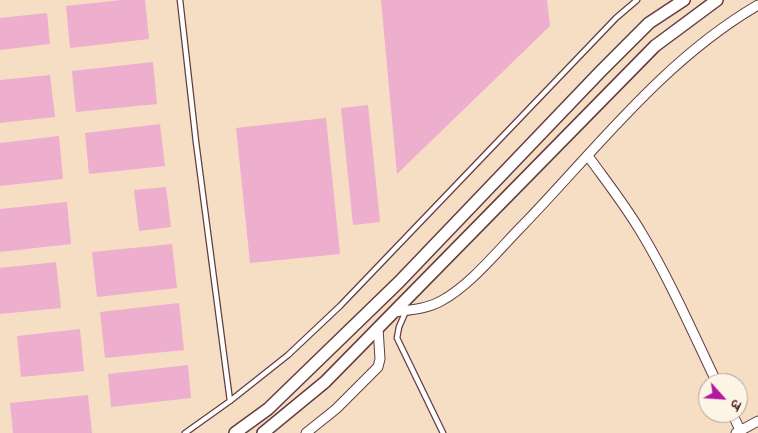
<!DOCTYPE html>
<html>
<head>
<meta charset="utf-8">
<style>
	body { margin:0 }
	#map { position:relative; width:758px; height:433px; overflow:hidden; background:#f5dec3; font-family:Kalam,"Playpen Sans Deva",sans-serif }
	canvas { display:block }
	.north { position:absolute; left:698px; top:373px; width:50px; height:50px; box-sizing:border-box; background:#fcf5e5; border:1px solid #b59f9b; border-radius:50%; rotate:116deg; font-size:14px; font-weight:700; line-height:20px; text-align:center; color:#4a1f2b }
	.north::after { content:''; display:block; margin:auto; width:18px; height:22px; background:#b5179e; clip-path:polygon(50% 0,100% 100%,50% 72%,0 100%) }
</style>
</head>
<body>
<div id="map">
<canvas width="758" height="433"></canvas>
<div class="north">उ</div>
</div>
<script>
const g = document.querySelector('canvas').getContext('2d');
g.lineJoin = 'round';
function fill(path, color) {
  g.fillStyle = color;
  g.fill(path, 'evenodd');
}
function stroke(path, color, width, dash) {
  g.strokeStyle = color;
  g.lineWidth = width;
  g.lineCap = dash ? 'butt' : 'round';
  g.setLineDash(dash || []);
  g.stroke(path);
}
const building = new Path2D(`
	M121 0H145L149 39 70 48 66 6Z
	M381 0H547L550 26 397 174Z
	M47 13 50 44 0 50V18Z
	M153 62 157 104 76 112 72 71Z
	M50 75 55 117 0 123V80Z
	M368 105 380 222 353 225 341 108Z
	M326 118 340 254 250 263 236 128Z
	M160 124 165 166 89 174 85 133Z
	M59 136 63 179 0 186V143Z
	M166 187 171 227 139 231 134 190Z
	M67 202 71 244 0 252V209Z
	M172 244 177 288 97 297 92 252Z
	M56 262 61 308 0 314V268Z
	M179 303 184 350 105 358 100 312Z
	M80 329 84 371 21 377 17 336Z
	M188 365 191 398 111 407 108 374Z
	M88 395 92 433H13L10 403Z`);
const service = new Path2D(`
	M180 0 196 142 230 401
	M406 311 399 327 397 338 443 433
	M185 433 230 401 288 355 340 306 616 18 637 0`);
const minor = new Path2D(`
	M588 156C606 181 625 205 641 232 670 280 693 333 717 383
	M393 312C409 310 427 309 441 301 471 285 500 248 524 224 598 147 665 59 758 5
	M732 413 740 430
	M306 433 336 409 378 367 380 359 378 328
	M736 433 758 421`);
const tertiary = new Path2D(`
	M235 433 268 409 399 282 600 72 649 23 684 0
	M263 433 325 382 655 46 717 0`);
fill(building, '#eeaece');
stroke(service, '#643c42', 7);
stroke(minor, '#643c42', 11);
stroke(tertiary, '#643c42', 14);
stroke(service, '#fff', 4.5);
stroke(minor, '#fff', 9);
stroke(tertiary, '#fff', 11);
</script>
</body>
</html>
